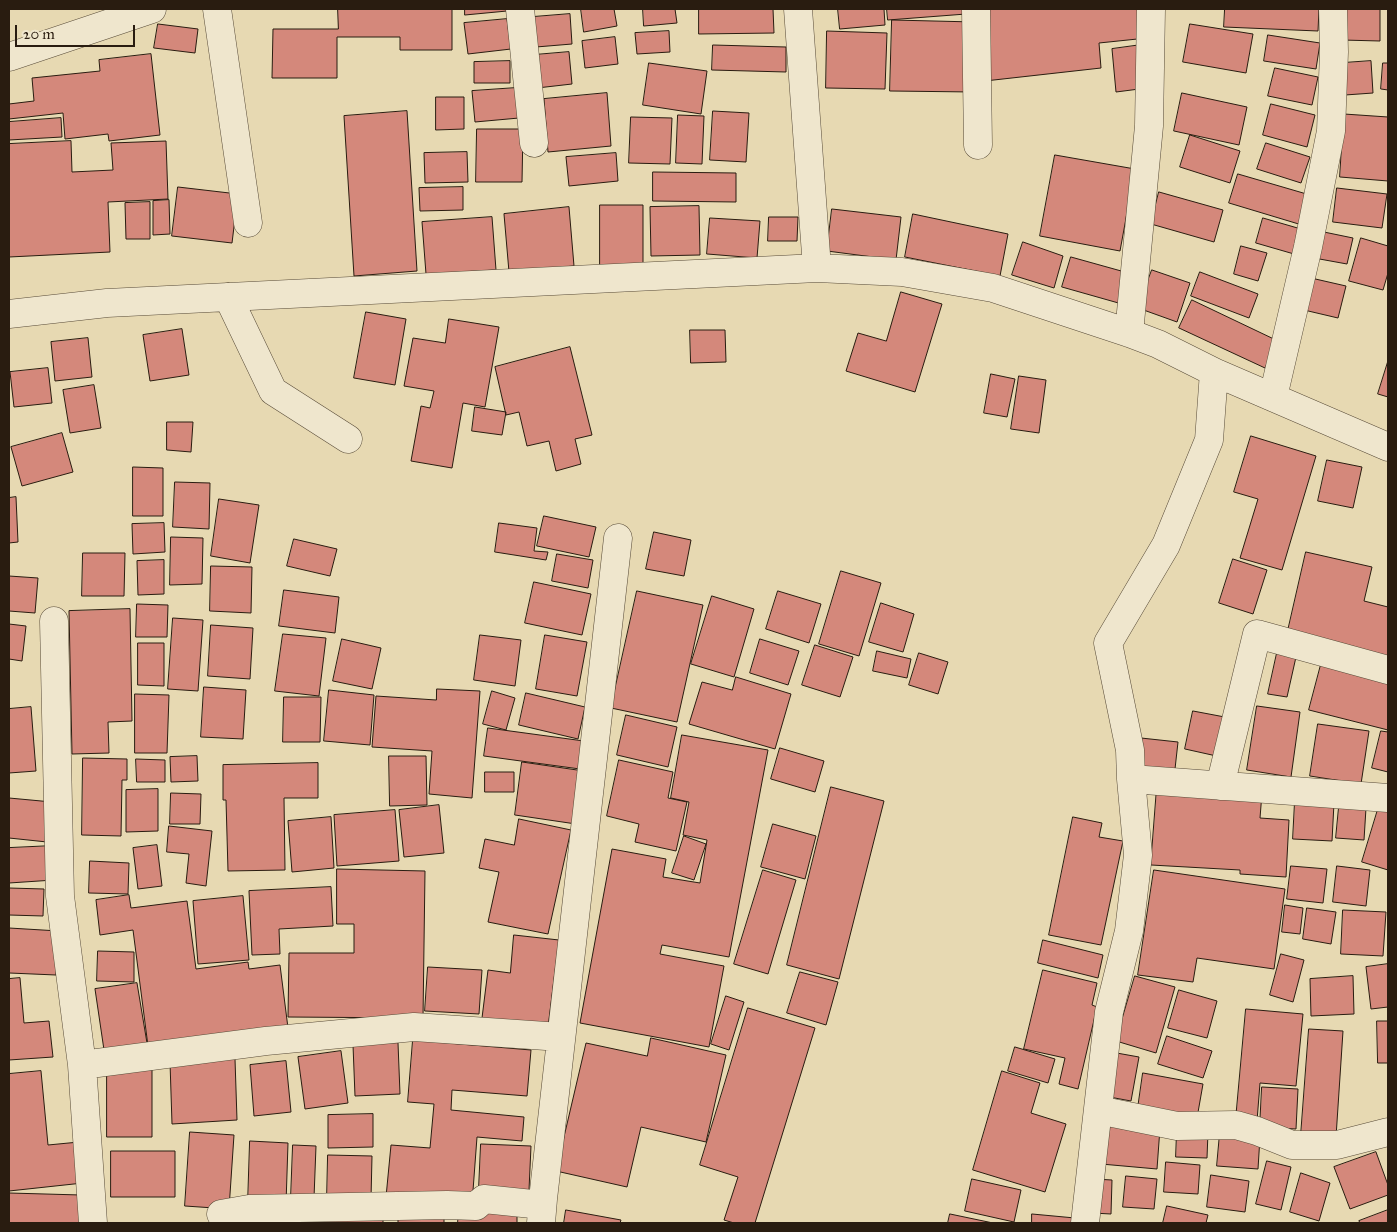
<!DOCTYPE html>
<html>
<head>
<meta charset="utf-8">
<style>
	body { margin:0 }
	#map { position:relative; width:1397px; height:1232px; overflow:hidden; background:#e7d9b2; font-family:"IM FELL Great Primer",serif }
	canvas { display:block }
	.frame { position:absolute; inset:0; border:10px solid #291c10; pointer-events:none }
	.scale { position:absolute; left:15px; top:25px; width:120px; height:22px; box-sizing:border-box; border:2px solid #291c10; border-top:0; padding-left:6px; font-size:15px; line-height:18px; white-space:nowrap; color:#291c10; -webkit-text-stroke:4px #efe6cd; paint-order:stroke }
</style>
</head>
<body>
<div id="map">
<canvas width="1397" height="1232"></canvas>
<div class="frame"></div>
<div class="scale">20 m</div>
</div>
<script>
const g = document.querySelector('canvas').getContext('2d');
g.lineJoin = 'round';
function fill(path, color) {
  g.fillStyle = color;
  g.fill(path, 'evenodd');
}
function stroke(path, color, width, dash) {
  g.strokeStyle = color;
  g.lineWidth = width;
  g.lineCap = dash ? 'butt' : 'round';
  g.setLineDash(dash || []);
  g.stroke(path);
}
const building = new Path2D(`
	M338 9H452V50H400V37H337V78H272L273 29H338Z
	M465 9H507V11L465 15Z
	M581 9H614L617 26 584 32Z
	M643 9H675L677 23 644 26Z
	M699 9H773L774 33 699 34Z
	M838 9H884L885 25 840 29Z
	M887 9H965L966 14 888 20Z
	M977 9H1143L1147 38 1099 43 1101 68 985 81Z
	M1225 9H1319L1318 31 1224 27Z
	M1343 9H1380V41L1342 40Z
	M570 14 572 44 536 47 533 17Z
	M507 19 511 49 468 54 464 23Z
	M892 20 975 22 973 92 890 91Z
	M158 24 198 29 195 53 154 48Z
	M1190 24 1253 34 1246 73 1183 62Z
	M669 31 670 52 637 54 635 33Z
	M827 31 887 33 885 89 826 88Z
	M1268 35 1320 43 1316 69 1264 61Z
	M615 37 618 64 585 68 582 41Z
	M713 45 786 47V72L712 70Z
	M1141 45 1147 88 1116 92 1112 49Z
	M569 52 572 84 537 88 534 55Z
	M151 54 160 135 109 141 108 134 65 139 63 113 9 119V104L34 101 32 78 100 71 99 60Z
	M510 61V83H474V62Z
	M1371 61 1373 93 1345 95 1343 63Z
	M649 63 707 71 701 114 643 105Z
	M1383 63H1388V90L1381 89Z
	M1275 68 1318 77 1312 105 1268 96Z
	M516 88 519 118 475 122 472 91Z
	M607 93 611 146 548 152 544 99Z
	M1182 93 1247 107 1239 145 1174 131Z
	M436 97H464V129L436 130Z
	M1271 104 1315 115 1307 147 1263 135Z
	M407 111 417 271 354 276 344 116Z
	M713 111 749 113 746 162 710 160Z
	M1344 114 1388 117V181L1340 177Z
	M678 115 704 116 702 164 676 163Z
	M631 117 672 118 670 164 629 163Z
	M61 118 62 137 9 140V122Z
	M477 129H523L522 182H476Z
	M1190 135 1240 151 1230 183 1180 167Z
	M71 141 72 172 113 170 111 143 166 141 168 199 108 202 110 252 9 257V144Z
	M1266 143 1310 157 1301 183 1257 169Z
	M467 152 468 182 425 183 424 153Z
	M616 153 618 181 569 186 566 157Z
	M1055 155 1135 169 1120 251 1040 236Z
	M653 172 736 173V202L653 201Z
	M1238 174 1310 195 1302 225 1229 203Z
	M178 187 238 194 232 243 172 236Z
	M463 187V210L420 211 419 188Z
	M1337 188 1387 194 1382 228 1333 222Z
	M1159 192 1223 210 1214 242 1151 224Z
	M169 200 170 234 153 235V201Z
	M150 202V239H126L125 203Z
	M600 205H643V266H600Z
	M699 206 700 255 651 256 650 207Z
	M569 207 574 266 509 272 504 214Z
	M832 209 901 217 896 260 827 251Z
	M913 214 1008 234 1000 276 905 257Z
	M492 217 496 270 426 274 422 222Z
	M769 217H798L797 241H768Z
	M710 218 760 221 757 258 707 254Z
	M1263 218 1301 229 1294 254 1256 243Z
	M1319 231 1353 238 1347 264 1314 258Z
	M1361 238 1388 246V273L1383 290 1349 281Z
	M1023 242 1063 256 1054 288 1012 275Z
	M1241 246 1267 253 1258 281 1234 274Z
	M1071 257 1132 274 1122 304 1062 287Z
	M1152 270 1190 283 1177 322 1138 308Z
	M1200 272 1258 294 1249 318 1191 296Z
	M1311 278 1346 286 1338 318 1304 310Z
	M901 292 942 304 915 392 846 371 858 333 886 341Z
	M1192 300 1278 341 1265 368 1179 328Z
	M366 312 406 319 395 385 354 378Z
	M449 319 499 327 485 407 463 403 452 468 411 461 421 406 430 408 434 391 404 386 413 338 445 343Z
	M182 329 189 375 150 381 143 335Z
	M690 330H725L726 362 691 363Z
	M88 338 92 377 55 381 51 342Z
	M570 347 592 435 575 439 581 464 556 471 549 441 527 446 519 412 506 415 495 367Z
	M1388 361V397L1378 394Z
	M48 368 52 403 14 407 10 372Z
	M991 374 1015 379 1007 417 984 413Z
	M1019 376 1046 380 1039 433 1011 429Z
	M94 385 101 428 70 433 63 390Z
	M475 407 506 412 502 435 472 431Z
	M167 422H193L191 452 167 450Z
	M62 433 73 472 22 486 11 447Z
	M1251 436 1316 456 1282 570 1240 558 1258 499 1234 492Z
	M1327 460 1362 467 1353 508 1318 501Z
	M133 467 163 468V516H133Z
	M175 482 210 483 209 529 173 527Z
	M16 497 18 542 9 543V498Z
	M219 499 259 505 250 563 211 556Z
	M544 516 596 527 589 557 537 546Z
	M164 523 165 552 133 554 132 524Z
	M499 523 537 528 534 551 548 552 546 560 495 552Z
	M654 532 691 540 684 576 646 569Z
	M171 537 203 538 202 584 170 585Z
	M294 539 337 549 330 576 287 566Z
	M1306 552 1372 567 1364 601 1388 607V659L1287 635Z
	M83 553H125L124 596H82Z
	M557 554 593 560 588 588 552 581Z
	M1233 559 1267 570 1253 614 1219 603Z
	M164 560V594L138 595 137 561Z
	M211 566 252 567 251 613 210 611Z
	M841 571 881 583 859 656 819 644Z
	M9 576 38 578 35 613 9 611Z
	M534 582 591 594 582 635 525 623Z
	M284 590 339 597 335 633 279 626Z
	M637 591 703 605 677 722 611 708Z
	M778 591 821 604 809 643 766 629Z
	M712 596 754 609 734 677 691 664Z
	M881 603 914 614 903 652 869 642Z
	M137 604 168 605 167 637H136Z
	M130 609 132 721 108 722 109 753 72 754 69 611Z
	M173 618 203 620 198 691 168 689Z
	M9 624 26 626 22 661 9 659Z
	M211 625 253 628 250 679 208 676Z
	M283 634 326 638 319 696 275 691Z
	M480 635 521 640 515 686 474 680Z
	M545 635 587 642 577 696 536 689Z
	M342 639 381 648 372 689 333 681Z
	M760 639 799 651 788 685 750 673Z
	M138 643H164V686L138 685Z
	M815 645 853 657 840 697 802 685Z
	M877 651 911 659 907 678 873 671Z
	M919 653 948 662 938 694 909 685Z
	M1277 653 1296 657 1287 697 1268 694Z
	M1323 657 1388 674V730L1309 710Z
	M736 677 791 694 775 749 689 724 702 682 732 690Z
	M204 687 246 690 243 739 201 737Z
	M437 689 480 691 472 798 429 794 432 751 372 747 376 696 436 700Z
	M329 690 374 695 370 745 324 741Z
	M492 691 515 698 506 730 483 724Z
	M526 693 585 707 578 739 519 725Z
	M135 694 169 695 167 753H135Z
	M284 697H321L320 742H283Z
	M1257 706 1300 712 1291 777 1247 770Z
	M31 707 36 771 9 773V709Z
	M1193 711 1230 718 1221 757 1185 749Z
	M626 715 677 727 668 767 617 755Z
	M1318 724 1369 731 1361 784 1310 776Z
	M488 728 584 741 580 769 484 756Z
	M1381 731 1388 732V772L1372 768Z
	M682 735 768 750 729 957 662 945 660 954 724 966 709 1047 580 1023 612 849 666 859 663 877 700 883 707 840 683 835 689 802 671 798Z
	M1141 738 1178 742 1174 778 1137 773Z
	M780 748 824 761 815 792 771 779Z
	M197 756 198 781 171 782 170 757Z
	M389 756H426L427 805 390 806Z
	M83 758 127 759V780H122L121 836 82 835Z
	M136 759 165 760V782H137Z
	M619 760 673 772 668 798 687 802 676 851 635 842 639 824 607 816Z
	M522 762 584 771 576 824 515 815Z
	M318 763V798H284L285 870 228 871 226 800H223V765Z
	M485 772H514V792H485Z
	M831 787 884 801 839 979 787 965Z
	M1157 787 1262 793 1260 818 1289 820 1286 877 1240 874V870L1151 865Z
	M158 789V831L126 832V790Z
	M171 793 201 794 200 824H170Z
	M9 798 52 802 47 842 9 838Z
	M1295 801 1334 803 1332 841 1293 839Z
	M439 805 444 853 404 857 399 810Z
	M1379 806 1388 809V870L1362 862Z
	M1339 807 1366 808 1364 840 1336 838Z
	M395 810 399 861 337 866 334 815Z
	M331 817 334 868 292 872 288 821Z
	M1073 817 1102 823 1099 837 1123 841 1101 945 1049 935Z
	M519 819 571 830 548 934 488 922 499 872 479 868 485 839 514 845Z
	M773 824 816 836 805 879 761 867Z
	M169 826 212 831 206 886 186 883 189 854 167 852Z
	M684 836 706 844 694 880 672 873Z
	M157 845 162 886 138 889 133 848Z
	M52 846 54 880 9 883V848Z
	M90 861 129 863 128 894 89 893Z
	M1291 866 1327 869 1323 903 1287 899Z
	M1337 866 1370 870 1366 906 1333 902Z
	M337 869 425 871 423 1018 288 1017 289 953H354V924H337Z
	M763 870 796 880 768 974 734 964Z
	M1154 870 1285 889 1274 969 1197 958 1193 982 1138 975Z
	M331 887 333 926 279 929 280 954 252 955 249 891Z
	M9 888 44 889 43 916 9 915Z
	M129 895 131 908 187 901 196 969 248 962 249 969 280 965 288 1028 148 1046 133 930 100 935 96 900Z
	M243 896 249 960 198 964 193 901Z
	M1285 905 1303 908 1300 934 1282 932Z
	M1307 908 1336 912 1331 944 1303 939Z
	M1343 910 1386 912 1383 956 1341 954Z
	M9 928 59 931 56 975 9 973Z
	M514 935 559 940 548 1027 482 1018 488 970 510 973Z
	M1043 940 1103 955 1098 978 1038 963Z
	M98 951 134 952V982L97 981Z
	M1281 954 1304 960 1293 1002 1270 995Z
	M1388 964V1007L1371 1009 1366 967Z
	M428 967 482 970 479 1014 425 1011Z
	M1043 970 1097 983 1092 1005 1097 1007 1078 1089 1059 1084 1065 1058 1024 1049Z
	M800 972 838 982 826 1025 787 1013Z
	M1135 976 1175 987 1156 1053 1116 1041Z
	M1353 976 1354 1014 1311 1016 1310 979Z
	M20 978 24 1023 49 1021 53 1057 9 1060V979Z
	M137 983 147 1043 104 1050 95 989Z
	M1179 990 1217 1001 1207 1038 1168 1028Z
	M726 996 744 1002 729 1050 711 1044Z
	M748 1008 815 1028 755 1223H734L724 1220 738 1177 700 1165Z
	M1246 1009 1303 1014 1296 1086 1260 1083 1257 1121 1236 1119Z
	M1377 1021H1388V1063H1378Z
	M1309 1029 1343 1031 1336 1137 1301 1135Z
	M1167 1036 1212 1051 1203 1078 1158 1064Z
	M651 1038 726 1055 706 1142 641 1127 627 1187 556 1171 586 1043 647 1056Z
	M413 1040 531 1050 527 1096 452 1090 451 1110 524 1117 522 1141 477 1137 472 1204 386 1197 391 1145 430 1148 434 1104 408 1102Z
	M398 1043 400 1094 355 1096 353 1045Z
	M1015 1047 1055 1059 1048 1083 1008 1071Z
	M341 1051 348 1103 305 1109 298 1057Z
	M1111 1052 1139 1057 1131 1101 1104 1096Z
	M235 1059 237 1120 172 1124 170 1062Z
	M286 1061 291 1112 254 1116 250 1065Z
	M107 1070H152V1137H107Z
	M41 1071 48 1145 79 1142 83 1183 9 1191V1074Z
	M1002 1071 1040 1083 1031 1113 1066 1124 1045 1192 973 1170Z
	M1143 1073 1203 1084 1197 1118 1138 1108Z
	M1262 1087 1298 1089 1296 1129 1260 1127Z
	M373 1114V1147L328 1148V1115Z
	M1104 1124 1160 1128 1157 1169 1101 1164Z
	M1177 1131 1208 1132 1207 1158 1176 1157Z
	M190 1132 234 1135 229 1209 185 1206Z
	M1220 1133 1260 1137 1258 1169 1217 1166Z
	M250 1141 288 1143 286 1204 248 1203Z
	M481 1144 531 1146 529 1190 479 1188Z
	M293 1145 316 1146 314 1198 291 1197Z
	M111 1151H175V1197H111Z
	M1376 1152 1388 1185V1195L1350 1209 1334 1167Z
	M328 1155 372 1156 371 1199 327 1198Z
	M1267 1161 1291 1167 1281 1210 1256 1204Z
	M1166 1162 1200 1165 1198 1194 1164 1192Z
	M1301 1173 1330 1183 1319 1221 1290 1212Z
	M1211 1175 1249 1181 1245 1212 1207 1207Z
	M1126 1176 1157 1179 1154 1209 1123 1207Z
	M972 1179 1021 1190 1014 1222 965 1211Z
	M1094 1179 1112 1180 1111 1214 1092 1213Z
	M9 1193 81 1195 80 1223H9Z
	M1167 1206 1208 1215 1206 1223H1163Z
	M459 1208 517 1209V1223H458Z
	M271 1210 383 1218V1223H270Z
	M566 1210 621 1220 620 1223H564Z
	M1388 1210V1223H1360L1359 1221Z
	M444 1211V1223H398V1212Z
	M950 1214 993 1223H948Z
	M1032 1214 1075 1218 1074 1223H1032Z`);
const minor = new Path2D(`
	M217 9 248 223
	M520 9 534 143
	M798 9 817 268
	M976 9 978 145
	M9 57 152 9
	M228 297 273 391 348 439
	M9 314 107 303 817 268 902 272 993 288 1129 333 1158 344 1214 372 1388 447
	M1129 333 1149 126 1151 9
	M1273 397 1308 247 1331 131 1334 52 1333 9
	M54 621 60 896 82 1065 93 1223
	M1131 779 1388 798
	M1220 786 1257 634 1388 670
	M82 1065 266 1041 414 1027 561 1037
	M1098 1110 1177 1126 1236 1125 1257 1131 1292 1145H1337L1388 1132
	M221 1214 249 1209 447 1205 476 1206 484 1199 542 1205
	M541 1223 543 1199 618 538
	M1085 1223 1109 1012 1129 931 1138 855 1131 779 1130 750 1108 643 1166 545 1209 440 1214 372`);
fill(building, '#d4887b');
stroke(building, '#291c10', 1);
stroke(minor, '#584b38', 29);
stroke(minor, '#efe6cd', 28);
</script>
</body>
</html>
